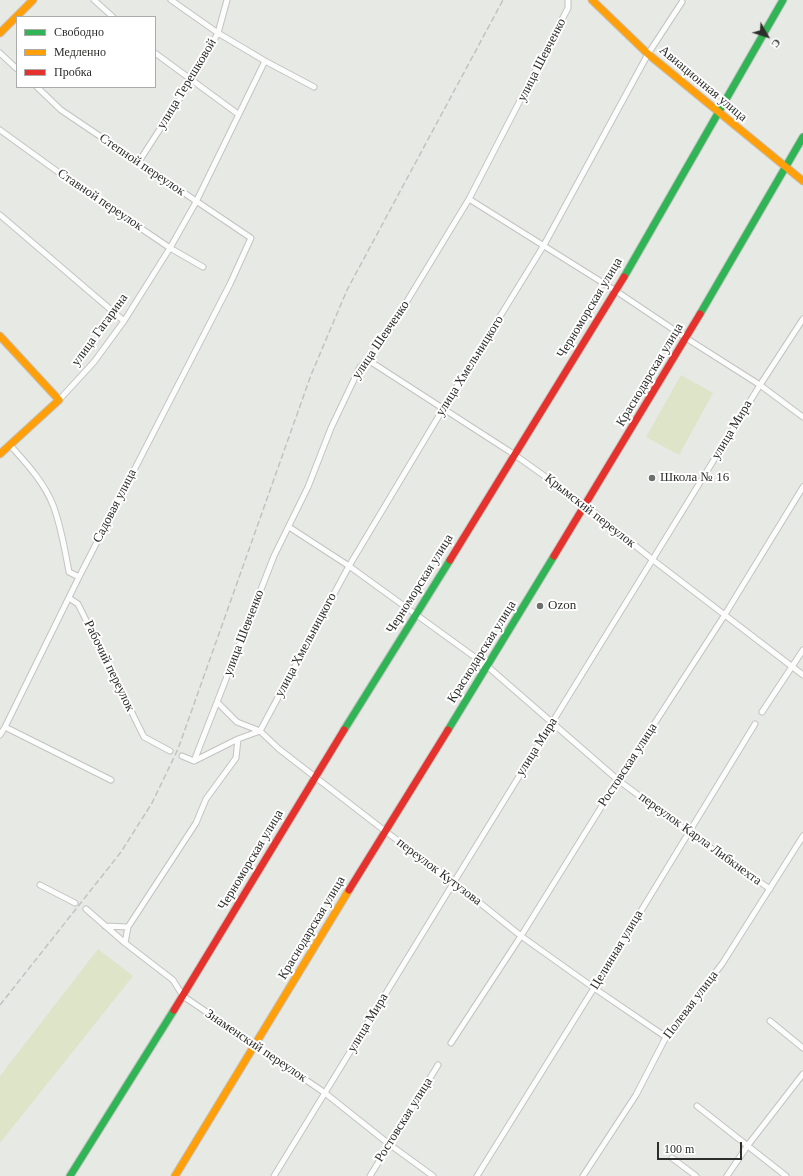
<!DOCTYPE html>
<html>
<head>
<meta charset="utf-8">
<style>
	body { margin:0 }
	#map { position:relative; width:803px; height:1176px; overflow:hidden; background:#e7e9e5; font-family:Georgia,serif }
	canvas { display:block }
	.legend { position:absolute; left:16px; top:16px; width:140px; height:72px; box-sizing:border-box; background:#fff; border:1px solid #ababaa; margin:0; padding:5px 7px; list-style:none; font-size:12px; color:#2d2e2b }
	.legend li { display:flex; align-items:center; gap:8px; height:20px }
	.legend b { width:20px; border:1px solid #ababaa }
	.north { position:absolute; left:747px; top:16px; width:40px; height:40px; -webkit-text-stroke:3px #fff; paint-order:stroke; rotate:129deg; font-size:11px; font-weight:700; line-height:16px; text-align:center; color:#2d2e2b }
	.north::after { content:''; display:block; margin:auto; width:14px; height:18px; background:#2d2e2b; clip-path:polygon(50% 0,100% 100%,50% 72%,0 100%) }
	.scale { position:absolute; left:657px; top:1142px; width:85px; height:18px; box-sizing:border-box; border:2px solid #2d2e2b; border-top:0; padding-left:5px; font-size:12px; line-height:14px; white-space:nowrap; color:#2d2e2b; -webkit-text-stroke:3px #fff; paint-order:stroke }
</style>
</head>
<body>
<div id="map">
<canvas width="803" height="1176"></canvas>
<ul class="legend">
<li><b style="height:5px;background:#30b455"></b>Свободно</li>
<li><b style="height:5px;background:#ff9f0a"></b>Медленно</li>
<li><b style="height:5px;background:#e5322d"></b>Пробка</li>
</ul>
<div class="north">С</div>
<div class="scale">100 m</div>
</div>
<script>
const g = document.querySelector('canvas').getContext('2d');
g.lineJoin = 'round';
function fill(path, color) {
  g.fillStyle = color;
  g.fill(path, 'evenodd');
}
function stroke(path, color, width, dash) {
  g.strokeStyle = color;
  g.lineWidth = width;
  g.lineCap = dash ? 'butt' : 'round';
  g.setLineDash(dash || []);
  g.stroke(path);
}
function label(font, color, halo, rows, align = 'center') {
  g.font = font + ' Georgia,serif';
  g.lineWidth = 4;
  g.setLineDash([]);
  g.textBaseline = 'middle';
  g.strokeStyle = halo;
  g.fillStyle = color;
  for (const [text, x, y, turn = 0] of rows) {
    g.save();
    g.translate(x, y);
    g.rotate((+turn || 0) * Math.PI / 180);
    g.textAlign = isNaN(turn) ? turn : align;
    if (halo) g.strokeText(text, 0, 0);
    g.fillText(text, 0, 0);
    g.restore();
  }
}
const green = new Path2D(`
	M681 375 713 393 679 455 646 437Z
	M98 949 133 976 0 1143V1076Z`);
const street = new Path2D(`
	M94 0 113 17
	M171 0 218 33 265 61 314 87
	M0 53 17 69
	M155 53 238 114
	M0 130 65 177 170 248 203 267
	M138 163 191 81 218 33 227 0
	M469 199 616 291 686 338 760 385 803 417
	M0 215 124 321
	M368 360 515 455 585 505 653 560 803 675
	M59 400 94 362 124 321 170 248 196 202 265 61
	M10 445C26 463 44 482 53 505 61 526 65 550 69 572L79 577
	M289 527 349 566 487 666 618 780 688 832 770 889
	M69 598 78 604 144 737 170 751
	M218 703 237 722 260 731 279 749 385 831 454 882 521 936 594 988 666 1037
	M762 712 803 650
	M5 727 111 780
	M0 735 5 727 79 577 230 284 251 238 61 110 37 87
	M182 756 194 761 238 739 260 731 349 566 443 409 544 245 648 54 682 2
	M194 761 274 556 308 487 331 428 360 367 368 360 384 339 469 199 568 8V0
	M40 885 75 903
	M86 909 125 943 173 980 183 996 325 1093 389 1144 433 1176
	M105 926 128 927
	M125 943 128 927 196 823 206 799 236 758 238 739
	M770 1021 803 1048
	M451 1043 521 936 618 780 724 616 803 487
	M697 1106 786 1176
	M672 1158 696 1176
	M274 1176 454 882 760 385 803 319
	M370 1176 438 1065
	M477 1176 594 988 755 724
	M583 1176 636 1095 666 1037 722 964 803 836
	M727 1176 748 1145 803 1074`);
const fast = new Path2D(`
	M624 277 783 0
	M700 314 803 137
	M344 730 450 560
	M448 730 554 556
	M70 1176 174 1010`);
const slow = new Path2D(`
	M592 0 648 54 803 181
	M0 33 33 0
	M0 336 59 400 0 454
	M175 1176 349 890`);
const jam = new Path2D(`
	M554 556 700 314
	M450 560 624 277
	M349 890 448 730
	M174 1010 344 730`);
const rail = new Path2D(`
	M0 1005 121 852 152 803 178 749 311 375 347 290 503 0`);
const markers = [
	[652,478,4,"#6e6f6c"],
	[540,606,4,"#6e6f6c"]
];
const streetNames = [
	["улица Шевченко",542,60,-63],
	["улица Терешковой",187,84,-59],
	["Авиационная улица",703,84,40],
	["Степной переулок",142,165,34],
	["Ставной переулок",100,200,34],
	["Черноморская улица",590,308,-59],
	["улица Гагарина",100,330,-54],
	["улица Шевченко",381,340,-56],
	["улица Хмельницкого",470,366,-58],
	["Краснодарская улица",650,375,-59],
	["улица Мира",732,430,-59],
	["Садовая улица",115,506,-63],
	["Крымский переулок",590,511,38],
	["Черноморская улица",420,584,-58],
	["улица Шевченко",244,633,-69],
	["улица Хмельницкого",306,645,-62],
	["Краснодарская улица",482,652,-58],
	["Рабочий переулок",109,666,64],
	["улица Мира",537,747,-58],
	["Ростовская улица",628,765,-57],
	["переулок Карла Либкнехта",700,839,36],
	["Черноморская улица",251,860,-59],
	["переулок Кутузова",439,872,37],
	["Краснодарская улица",312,928,-59],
	["Целинная улица",617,950,-59],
	["Полевая улица",691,1005,-53],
	["улица Мира",368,1023,-59],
	["Знаменский переулок",256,1046,34],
	["Ростовская улица",404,1120,-58]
];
const poiNames = [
	["Школа № 16",660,478],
	["Ozon",548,606]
];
fill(green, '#dde4c8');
stroke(street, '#c3c4c1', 7);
stroke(fast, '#c3c4c1', 9);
stroke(slow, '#c3c4c1', 9);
stroke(jam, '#c3c4c1', 9);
stroke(street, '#fbfcfb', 5);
stroke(fast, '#30b455', 7);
stroke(slow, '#ff9f0a', 7);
stroke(jam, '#e5322d', 7);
stroke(rail, '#c2c3c1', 1.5, [6, 3]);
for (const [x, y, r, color] of markers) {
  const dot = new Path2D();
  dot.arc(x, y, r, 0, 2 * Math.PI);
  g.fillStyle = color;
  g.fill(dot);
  stroke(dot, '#fff', 1.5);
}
label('13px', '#2d2e2b', '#fff', streetNames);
label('13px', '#2d2e2b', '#fff', poiNames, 'left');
</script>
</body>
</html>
